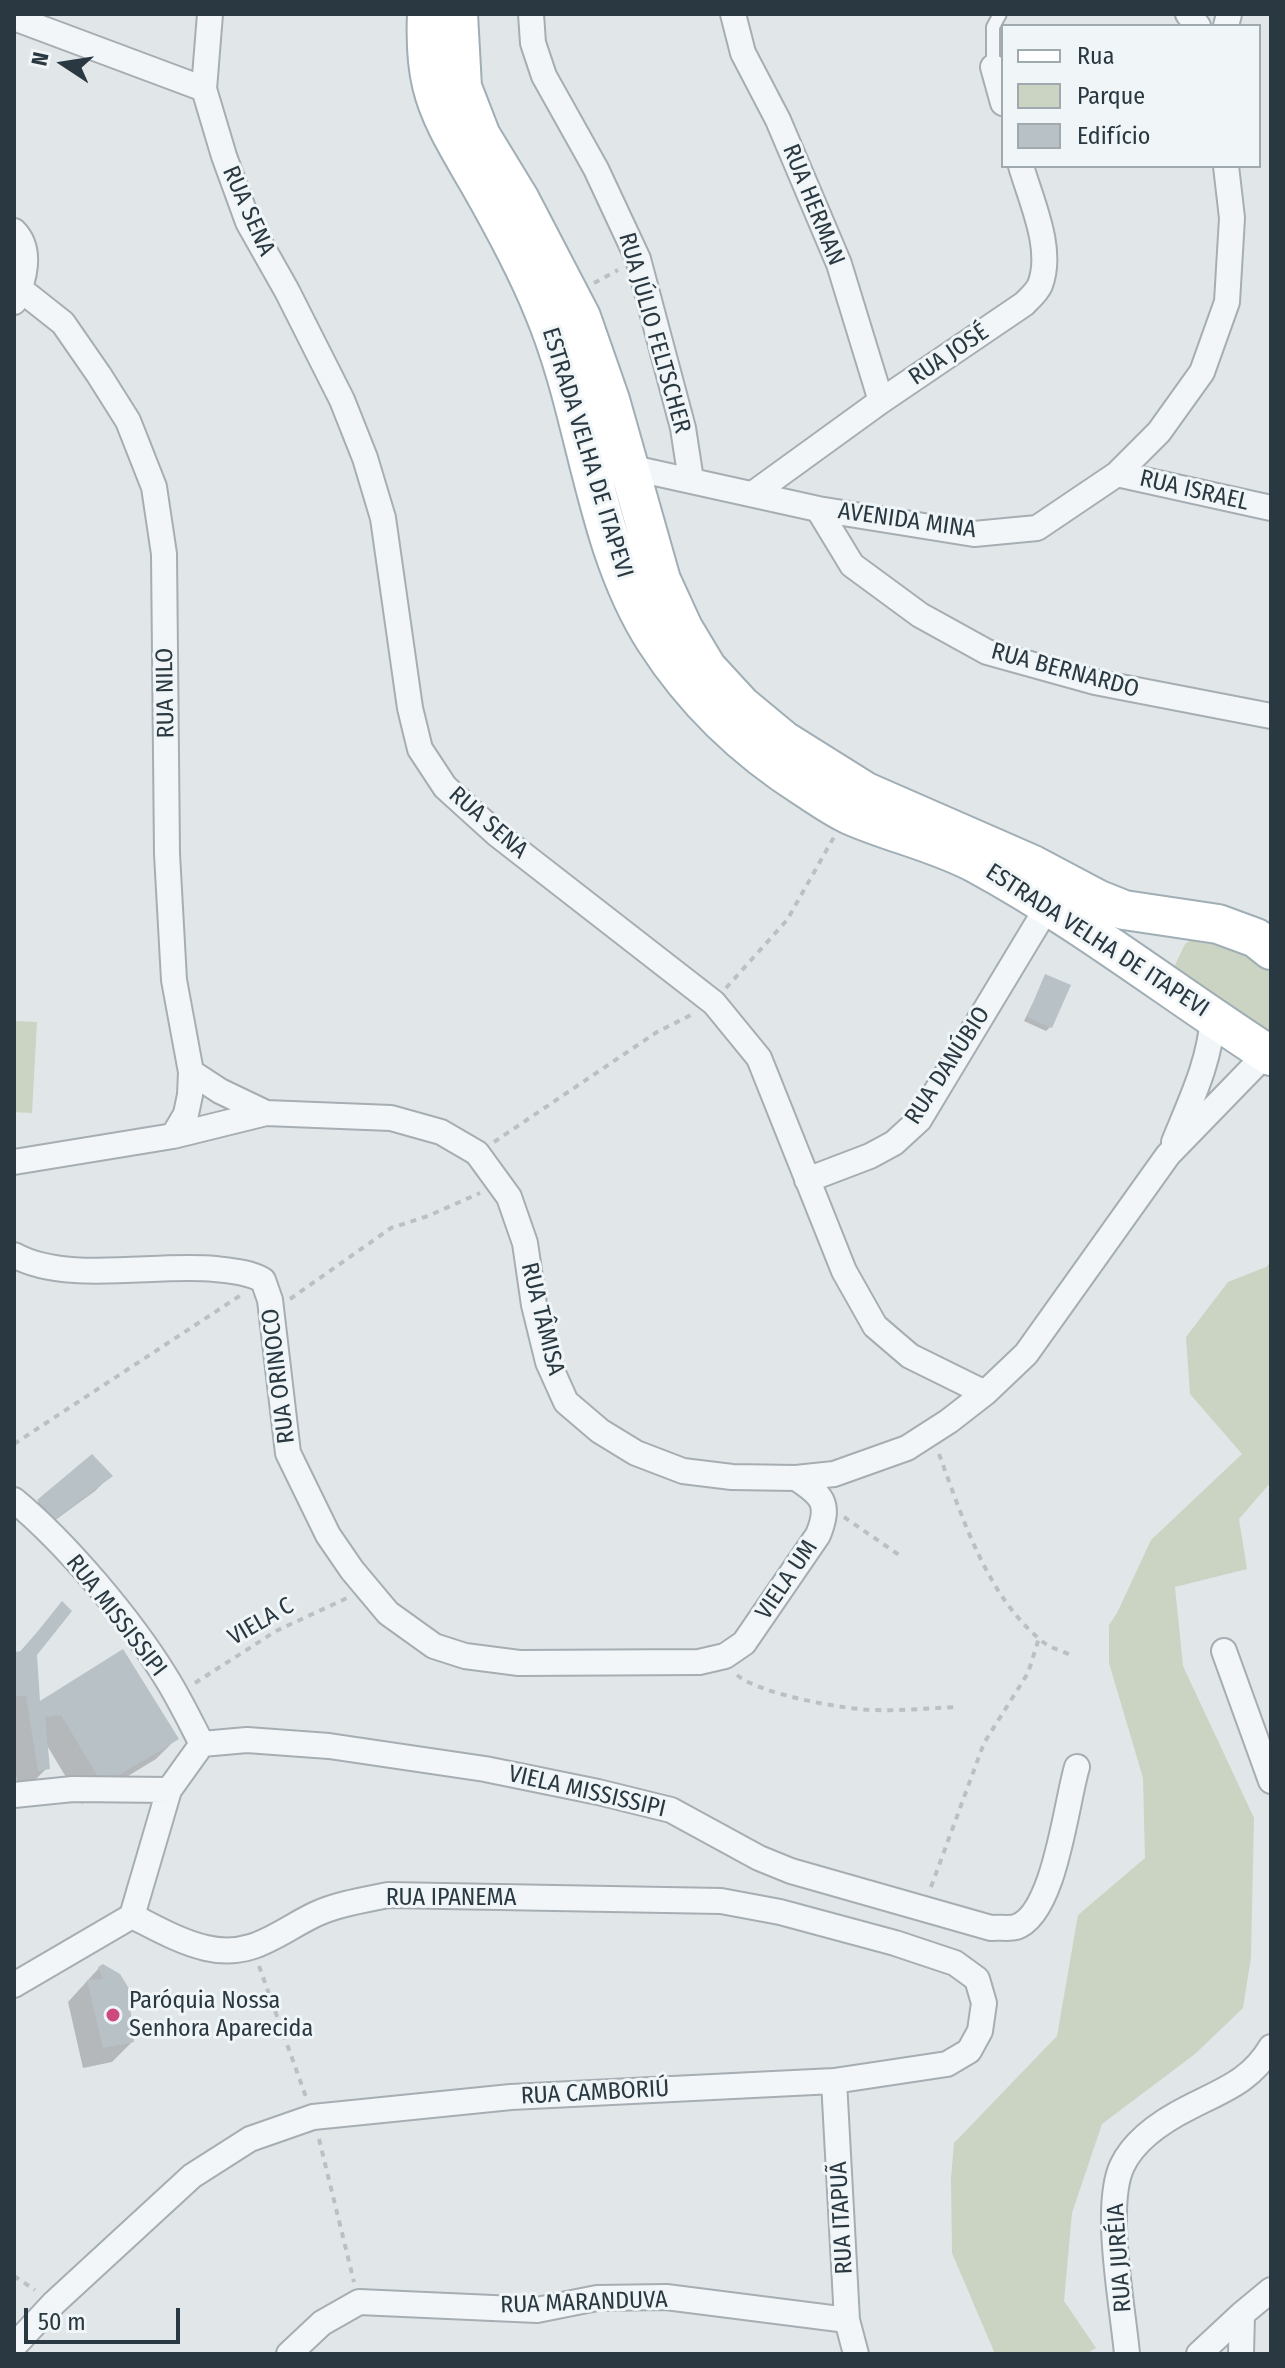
<!DOCTYPE html>
<html>
<head>
<meta charset="utf-8">
<style>
	body { margin:0 }
	#map { position:relative; width:1285px; height:2368px; overflow:hidden; background:#e1e6e9; font-family:"Fira Sans Condensed",sans-serif }
	canvas { display:block }
	.frame { position:absolute; inset:0; border:16px solid #293841; pointer-events:none }
	.legend { position:absolute; left:1001px; top:24px; width:260px; height:144px; box-sizing:border-box; background:#f0f5f7; border:2px solid #a0a9ae; margin:0; padding:10px 14px; list-style:none; font-size:24px; color:#293841 }
	.legend li { display:flex; align-items:center; gap:16px; height:40px }
	.legend b { width:40px; border:2px solid #a0a9ae }
	.north { position:absolute; left:24px; top:24px; width:80px; height:80px; -webkit-text-stroke:6px #f0f5f7; paint-order:stroke; rotate:282deg; font-size:22px; font-weight:700; line-height:32px; text-align:center; color:#293841 }
	.north::after { content:''; display:block; margin:auto; width:28px; height:36px; background:#293841; clip-path:polygon(50% 0,100% 100%,50% 72%,0 100%) }
	.scale { position:absolute; left:24px; top:2308px; width:156px; height:36px; box-sizing:border-box; border:4px solid #293841; border-top:0; padding-left:10px; font-size:24px; line-height:28px; white-space:nowrap; color:#293841; -webkit-text-stroke:6px #f0f5f7; paint-order:stroke }
</style>
</head>
<body>
<div id="map">
<canvas width="1285" height="2368"></canvas>
<div class="frame"></div>
<ul class="legend">
<li><b style="height:10px;background:#fff"></b>Rua</li>
<li><b style="height:22px;background:#cbd3c2"></b>Parque</li>
<li><b style="height:22px;background:#b8c1c6"></b>Edifício</li>
</ul>
<div class="north">N</div>
<div class="scale">50 m</div>
</div>
<script>
const g = document.querySelector('canvas').getContext('2d');
g.lineJoin = 'round';
function fill(path, color) {
  g.fillStyle = color;
  g.fill(path, 'evenodd');
}
function stroke(path, color, width, dash) {
  g.strokeStyle = color;
  g.lineWidth = width;
  g.lineCap = dash ? 'butt' : 'round';
  g.setLineDash(dash || []);
  g.stroke(path);
}
function label(font, color, halo, rows, align = 'center') {
  g.font = font + ' "Fira Sans Condensed",sans-serif';
  g.lineWidth = 6;
  g.setLineDash([]);
  g.textBaseline = 'middle';
  g.strokeStyle = halo;
  g.fillStyle = color;
  for (const [text, x, y, turn = 0] of rows) {
    g.save();
    g.translate(x, y);
    g.rotate((+turn || 0) * Math.PI / 180);
    g.textAlign = isNaN(turn) ? turn : align;
    if (halo) g.strokeText(text, 0, 0);
    g.fillText(text, 0, 0);
    g.restore();
  }
}
const green = new Path2D(`
	M1195 937H1207L1271 963V1039L1184 984 1175 965 1185 944Z
	M14 1021 37 1022 32 1113 14 1112Z
	M1271 1262V1482L1239 1519 1247 1569 1175 1587 1183 1666 1254 1818 1251 1957 1243 2008 1195 2054 1102 2124 1072 2213 1064 2301 1096 2348 1086 2354H995L952 2253 951 2179 954 2143 1057 2036 1078 1915 1145 1858 1143 1778 1109 1663V1625L1117 1613 1151 1540 1242 1454 1190 1394 1186 1337 1228 1282 1266 1267Z`);
const shadow = new Path2D(`
	M1046 976 1050 1027 1046 1031 1024 1021Z
	M110 1476 95 1491 39 1532 24 1516 39 1501Z
	M62 1604 35 1654 38 1704 176 1739 156 1759 82 1804 45 1742 47 1768 27 1788 18 1790 14 1763V1654H18Z
	M99 1968 132 2042 112 2062 83 2068 68 2002Z`);
const building = new Path2D(`
	M1045 974 1071 985 1052 1028 1027 1017Z
	M92 1454 113 1476 55 1519 37 1500Z
	M62 1601 72 1611 37 1655 40 1701 123 1649 179 1739 103 1785 61 1715 45 1717 50 1769 38 1771 26 1695 14 1697V1652L22 1651Z
	M103 1964 120 1974 128 1987 134 2042 103 2048 87 1980 103 1979 98 1967Z`);
const path = new Path2D(`
	M594 283 618 270
	M726 988 787 920 834 837
	M494 1142 657 1032 695 1013
	M290 1299 391 1228 428 1216 480 1193
	M14 1444 241 1295
	M939 1454C963 1519 987 1597 1043 1642 1051 1648 1062 1651 1071 1655
	M844 1517 902 1557
	M737 1675C759 1694 845 1710 876 1710 903 1711 930 1708 957 1707
	M195 1683 276 1631 347 1598
	M931 1887 984 1743 1028 1673 1039 1638
	M259 1966 306 2097
	M319 2139 354 2282
	M14 2276 35 2290`);
const lane = new Path2D(`
	M993 67V27L1000 14`);
const street = new Path2D(`
	M210 14 204 89 224 156 248 222 287 291 342 400 365 458 383 518 410 708 420 749 445 787 498 835 714 1003 759 1058 844 1271 875 1326 910 1356 985 1393
	M531 14 533 43 544 76 596 169 638 259 683 428 691 480
	M733 14 743 53 778 120 839 264 881 401
	M1188 14 1198 26
	M14 18 204 89
	M1226 26 1229 14
	M993 67 1003 103
	M14 231C33 250 24 281 14 302
	M20 289 63 323 99 375 128 421 154 487 164 554 167 854 174 980 191 1072 190 1095 186 1114 173 1136
	M619 465 818 509 974 534 1037 528 1117 474 1159 432 1202 372 1227 302 1232 218 1226 166
	M1117 474 1271 508
	M754 493 881 401 1024 304C1030 298 1037 292 1040 285 1054 249 1031 201 1021 166
	M818 509 852 565 920 615 987 652 1095 682 1271 716
	M191 1072 220 1091 266 1113
	M1174 1142C1191 1100 1210 1062 1213 1016
	M14 1162 173 1136 266 1113 391 1118 441 1132 477 1153 509 1197 525 1243 534 1305 548 1362 566 1402 600 1431 636 1453 683 1471 732 1477 796 1478 834 1474 907 1448 949 1421 985 1393 1026 1354 1168 1155 1267 1053
	M807 1180 870 1156 894 1143 919 1120 1048 906
	M14 1255C66 1284 156 1263 215 1269 232 1271 248 1272 263 1280L270 1300 288 1453 328 1535 352 1570 388 1613 434 1646 465 1656 519 1663 699 1662 725 1656 744 1643 818 1535C831 1503 822 1495 796 1478
	M14 1500C67 1544 131 1620 167 1679 180 1700 191 1723 202 1744
	M1224 1651 1271 1781
	M202 1744 247 1740 329 1746 485 1769 598 1792 671 1810 759 1858 791 1871 991 1928C999 1927 1009 1929 1016 1927 1055 1914 1066 1803 1077 1767
	M14 1795 73 1789 169 1790
	M132 1916 169 1790 202 1744
	M14 1985 132 1916C156 1928 180 1942 206 1948 252 1959 278 1932 316 1914 338 1904 364 1900 388 1895L721 1901 780 1912 895 1943 955 1963 977 1979 984 2003 980 2031 969 2051 947 2064 834 2081 511 2097 313 2117 250 2139 192 2176 54 2303 14 2346
	M834 2081 847 2320 856 2354
	M289 2354 322 2323 359 2302 537 2310 597 2298 666 2297 847 2320
	M1127 2354C1123 2308 1103 2207 1122 2166 1134 2140 1164 2120 1190 2107 1223 2090 1251 2081 1271 2047
	M1199 2354 1242 2314
	M1241 2354 1242 2314 1271 2290`);
const primary = new Path2D(`
	M427 14C426 38 426 61 432 85 440 119 461 151 478 181 502 223 525 265 543 309 588 415 593 543 655 640 694 701 747 751 807 789 821 798 835 808 850 815 891 833 938 843 977 864 1080 920 1173 993 1271 1056
	M458 14 462 87 481 136 520 200 581 317 610 400 661 580 683 628 707 668 742 706 783 740 866 792 1033 865 1099 900 1124 910 1218 924 1256 938 1271 950`);
const markers = [
	[113,2015,8,"#cc487f"]
];
const streetNames = [
	["RUA HERMAN",813,205,68],
	["RUA SENA",248,211,66],
	["RUA JÚLIO FELTSCHER",654,333,74],
	["RUA JOSÉ",949,355,-34],
	["ESTRADA VELHA DE ITAPEVI",587,453,73],
	["RUA ISRAEL",1194,491,13],
	["AVENIDA MINA",907,521,8],
	["RUA BERNARDO",1065,671,15],
	["RUA NILO",166,693,-91],
	["RUA SENA",488,823,41],
	["ESTRADA VELHA DE ITAPEVI",1097,941,33],
	["RUA DANÚBIO",948,1066,-57],
	["RUA TÂMISA",542,1319,76],
	["RUA ORINOCO",279,1376,-97],
	["VIELA UM",787,1580,-56],
	["RUA MISSISSIPI",116,1616,52],
	["VIELA C",261,1622,-30],
	["VIELA MISSISSIPI",587,1792,13],
	["RUA IPANEMA",451,1898],
	["RUA CAMBORIÚ",595,2093,-3],
	["RUA ITAPUÃ",842,2218,-93],
	["RUA JURÉIA",1120,2258,-94],
	["RUA MARANDUVA",584,2303,-2]
];
const poiNames = [
	["Paróquia Nossa",129,2001],
	["Senhora Aparecida",129,2029]
];
fill(green, '#cbd3c2');
fill(shadow, '#0003');
fill(building, '#b8c1c6');
stroke(lane, '#a6aeb3', 16);
stroke(street, '#a6aeb3', 28);
stroke(primary, '#a0aeb5', 42);
stroke(path, '#bac1c5', 4, [6, 6]);
stroke(lane, '#f3f6f8', 12);
stroke(street, '#f3f6f8', 24);
stroke(primary, '#fff', 38);
for (const [x, y, r, color] of markers) {
  const dot = new Path2D();
  dot.arc(x, y, r, 0, 2 * Math.PI);
  g.fillStyle = color;
  g.fill(dot);
  stroke(dot, '#f0f5f7', 3);
}
label('24px', '#293841', '#f0f5f7', streetNames);
label('24px', '#293841', '#f0f5f7', poiNames, 'left');
</script>
</body>
</html>
